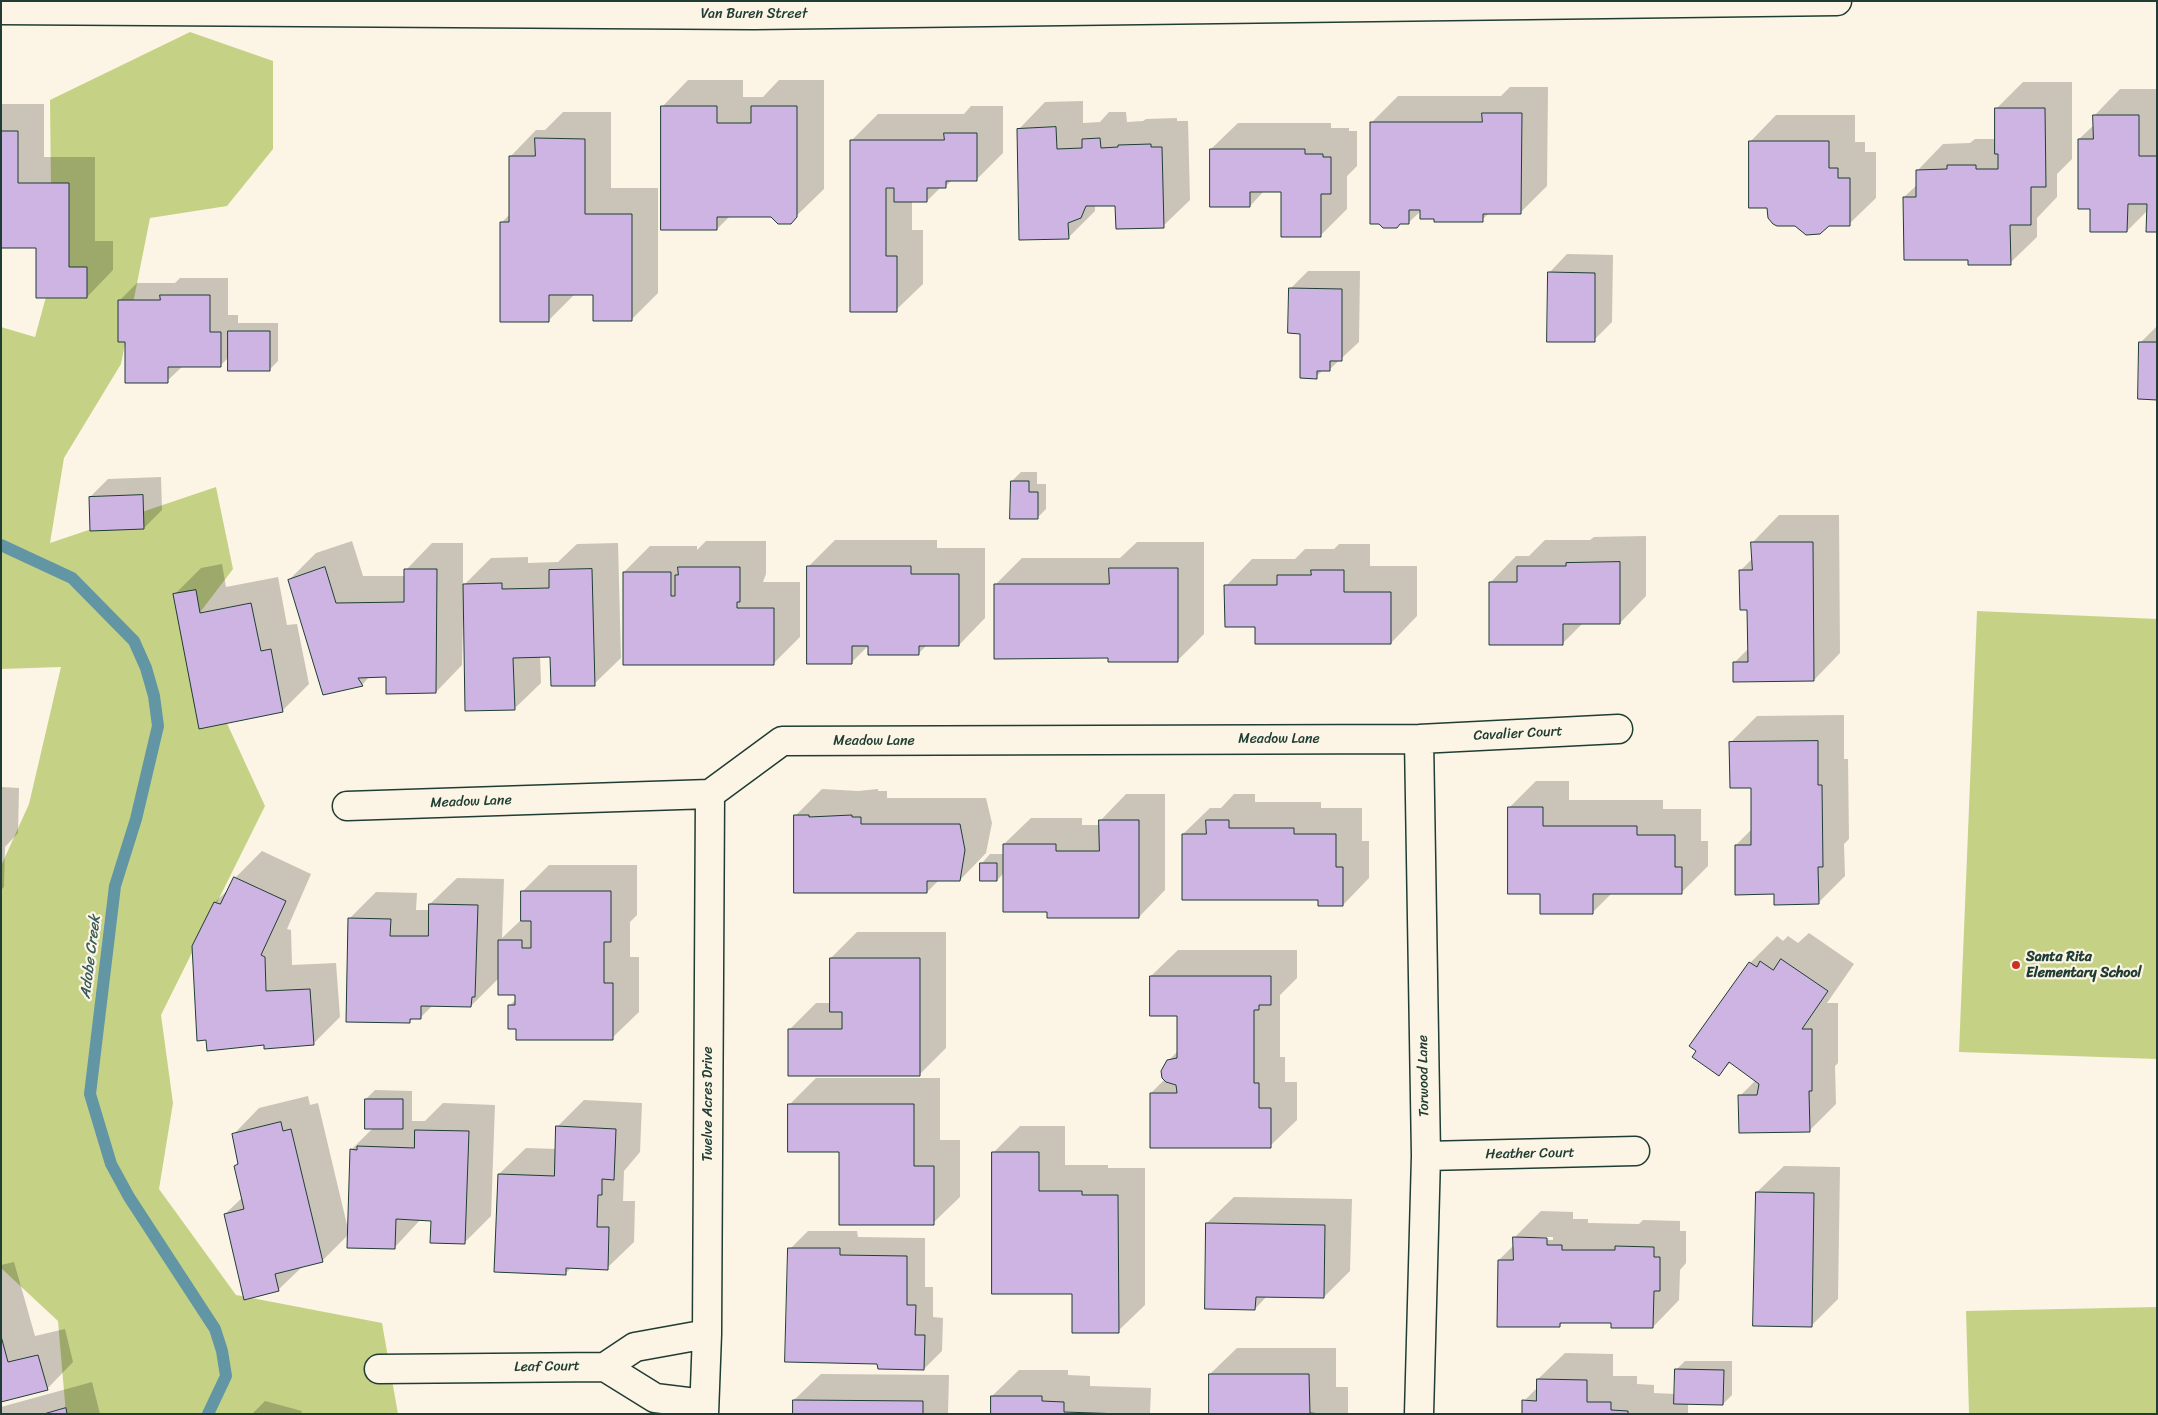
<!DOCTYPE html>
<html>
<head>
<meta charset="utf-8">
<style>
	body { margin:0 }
	#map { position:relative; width:2158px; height:1415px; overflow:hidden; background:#fcf5e5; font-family:Sriracha,sans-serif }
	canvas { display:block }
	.frame { position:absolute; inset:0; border:2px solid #1f3d34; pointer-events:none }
</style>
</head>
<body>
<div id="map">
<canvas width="2158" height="1415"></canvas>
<div class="frame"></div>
</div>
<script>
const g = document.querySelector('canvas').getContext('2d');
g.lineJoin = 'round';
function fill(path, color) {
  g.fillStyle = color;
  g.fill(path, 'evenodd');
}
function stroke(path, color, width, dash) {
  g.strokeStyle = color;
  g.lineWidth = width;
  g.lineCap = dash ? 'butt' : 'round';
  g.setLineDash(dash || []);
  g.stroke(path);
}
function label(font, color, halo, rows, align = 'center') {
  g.font = font + ' Sriracha,sans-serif';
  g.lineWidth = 4.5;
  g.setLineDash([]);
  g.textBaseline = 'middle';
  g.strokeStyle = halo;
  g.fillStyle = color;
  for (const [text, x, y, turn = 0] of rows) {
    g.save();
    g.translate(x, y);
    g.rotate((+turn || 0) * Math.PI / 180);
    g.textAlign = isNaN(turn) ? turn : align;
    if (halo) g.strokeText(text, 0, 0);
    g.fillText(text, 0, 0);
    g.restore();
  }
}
const green = new Path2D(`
	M190 32 273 61V149L227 206 150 218 121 364 64 458 50 543 216 487 233 569 185 632 265 806 161 1015 173 1103 159 1189 236 1295 382 1323 398 1414H66L58 1321 1 1268V866L29 804 61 667 1 669V327L35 337 52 275 50 100Z
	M1977 611 2157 619V1059L1959 1052Z
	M2157 1307V1414H1969L1966 1311Z`);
const shadow = new Path2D(`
	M688 80H743V97H763L779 80H824V189L790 222 771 216H730L717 229 662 107Z
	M2023 82H2072V159L2057 174V197L2037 218V237L2010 263 1970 259 1904 197 1917 185V171L1943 144 1970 143 1975 139H1996V109Z
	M1510 87H1548L1547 186 1521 212H1490L1482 220 1435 218 1421 211 1408 223 1372 122 1398 96H1501Z
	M2120 89H2157V231L2148 210 2127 231 2092 208 2079 139 2094 125V116Z
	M1083 101V123L1100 122 1109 112H1126L1127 122 1143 121 1146 119 1177 118V121H1188L1190 200 1163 226 1116 204 1095 205V211L1068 238 1019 129 1045 102Z
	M1 104H44V157H95V241H113V270L87 297 38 247H1Z
	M971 106H1003V153L976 180H952L946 186H942L927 201H912V230H923V284L896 310 852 140 878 114H964Z
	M563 112H611V188H658V293L631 320 594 294H575L548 321 501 223 510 214V157L536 130H545Z
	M1776 115H1855V142H1865V152H1876V198L1849 224 1830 225 1825 230 1814 234 1802 231 1768 206 1750 142Z
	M1238 123H1331V128H1349V131H1357V166L1347 176V209L1320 236 1282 190H1265L1250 206 1211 149Z
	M1567 254 1613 255 1612 322 1594 340 1549 273Z
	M1308 271H1360L1359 342 1330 369H1324L1316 377 1290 289Z
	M180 278H228V315H238V323H278V361L269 370 229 357 220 366H183L167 381 126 340 119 301 137 283H175Z
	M2157 326V398L2140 343Z
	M1021 472H1037V484H1046V509L1037 518 1012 481Z
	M161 477 162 510 144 528 90 497 108 479Z
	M1779 515H1839L1840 653 1814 680 1734 663 1749 648 1748 609 1740 571 1753 558V542Z
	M1646 536V596L1620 623H1583L1562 644 1490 583 1516 556H1529L1545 540H1590L1594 537Z
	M835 540H937V548H985V618L959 645H927L918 654 869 645 851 663 808 567Z
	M352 541 363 576H405L406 570 432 543H463V586L491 558 528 557V563L558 562 577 544 618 543 621 658 594 684 552 656H540L541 683 514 709 465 621H463L462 665 436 692 387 676H370L362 685 289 580 316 553Z
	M706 541H766V574L763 582H800V637L773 664 624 572 650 546H697V550Z
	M1137 542H1204V634L1178 660 995 585 1022 558H1120Z
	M1339 544H1370V566H1417V616L1391 643 1256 625 1226 586 1252 559H1295L1305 549H1334Z
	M222 564 226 587 278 577 287 625 297 624 309 684 282 711 174 595 201 568Z
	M1844 715V759H1848L1849 839 1844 844 1845 876 1818 903 1775 893 1736 845 1752 829V786L1731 742 1757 716Z
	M1536 781H1569V800H1663V809H1701V841H1708V866L1681 893H1612L1593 912 1541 893 1509 808Z
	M1 787 19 788 18 833 5 847 4 887 1 890Z
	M822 789 858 791 878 789V791H887V798H986L992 823 986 853 960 880H939L927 892 795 816Z
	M1126 794H1165V890L1139 917 1049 911 1004 873 997 880 982 863 990 854H1004V844L1031 818H1082V825H1100V821Z
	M1234 794H1255V802H1321V808H1362V841H1369V878L1343 905 1319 898 1183 834 1210 808H1221Z
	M262 851 311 874 287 929 291 930 292 965 336 963 340 1017 313 1044H265L194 946 215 902 230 888 235 878Z
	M549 865H637V915L630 922V957H639V1012L612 1038 517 1028 509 1006 516 999V994L500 977 471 1006 433 1005 420 1018H413L409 1022 349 919 376 892 417 893 416 910H430V904L457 878 504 879 502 938 523 918V891Z
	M857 932H946V1048L919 1075 790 1029 816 1003H831V958Z
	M1809 933 1854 964 1827 1003H1838V1063L1835 1066 1836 1104 1809 1131 1740 1096 1756 1080 1731 1062 1719 1074 1750 963 1777 936 1783 941 1788 936 1798 943Z
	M1178 950H1297V978L1280 995V1057H1285V1082H1297V1120L1270 1146 1151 1093 1165 1079 1168 1061 1178 1051V1014L1151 976Z
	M816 1078H940V1140H960V1197L933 1223 840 1150 789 1105Z
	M375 1090 412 1091V1121H425L443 1103 495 1105 491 1216 465 1242 432 1220 421 1219 394 1248 348 1235 322 1261 303 1266 278 1290 225 1214 243 1197 236 1166 239 1162 233 1135 259 1108 308 1096 310 1105 318 1103 348 1229 351 1150 373 1128 366 1099Z
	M584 1100 642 1103 640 1152 624 1171 623 1201H635L634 1242 607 1268 572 1267 565 1274 499 1174 526 1148 556 1149 557 1127Z
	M1020 1126H1065V1165H1108V1168H1145V1305L1118 1331 1074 1293 993 1153Z
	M1784 1166 1840 1167 1838 1299 1811 1326 1757 1192Z
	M1234 1197 1352 1199 1350 1271 1324 1297 1267 1296 1255 1309 1207 1223Z
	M1541 1211 1573 1212V1219H1588V1223L1639 1224 1643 1220 1680 1221V1231H1686V1263L1680 1270 1679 1300 1653 1327 1612 1321H1564L1559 1326 1499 1260 1514 1245V1238ZM1534 1237H1553V1240L1531 1239Z
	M808 1231H857L858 1237 925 1238V1287H933V1317L943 1318 942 1351 924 1369 878 1362 790 1249Z
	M14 1262 35 1336 65 1329 73 1362 47 1389 1 1400V1265Z
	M1237 1348H1336V1387H1348V1414H1210V1374Z
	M1565 1353 1613 1354V1376H1637V1384L1654 1385V1393L1676 1394 1677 1369 1685 1361H1732V1395L1723 1404 1688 1403V1414H1523L1524 1401 1538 1387V1379Z
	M1019 1370H1068V1375L1090 1376V1386L1151 1388 1150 1414H992V1396Z
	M821 1374 949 1375 948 1414H794V1400Z
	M92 1382 100 1414H1V1407Z
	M265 1401 302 1411 301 1414H252Z`);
const stream = new Path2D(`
	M1 545 72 578 134 641 146 668 154 696 158 726 136 819 115 886 90 1094 111 1164 129 1197 215 1329 222 1351 226 1376 208 1414`);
const building = new Path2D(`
	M661 106H717V123H751V106H797V217L791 224H778L771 217H717V230H661Z
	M1995 108H2045L2046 187H2031V225H2010L2011 265H1968V260H1904L1903 197H1916V170L1947 169V165H1976V169H1998V154H1995Z
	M1482 113H1522L1521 214H1483V222H1434V219H1420V210H1409V224H1400L1397 228H1383L1379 224H1370V122H1482Z
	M2093 115H2139V156H2157V232H2146L2147 204H2128L2127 232H2090V209H2078V139H2093Z
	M1056 127 1057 149 1082 148V139L1100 138 1101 148 1118 147V145L1151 144V147H1162L1164 228 1116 229 1115 206H1086L1081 218 1068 223 1069 239 1019 240 1017 129Z
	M1 131H18V183H69V267H87V298H36V248H1Z
	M944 133H977V181H946V188H927V202H894V188H886V256H897V312H850V140H944Z
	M535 138 585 139V214H632V321H593V295H549V322H500V222H509V156H535Z
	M1749 141H1829V168H1838V178H1850V226H1829L1820 234 1806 235 1795 226H1777L1773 224 1768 218 1767 208H1749Z
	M1210 149H1305V154H1323V157H1331V194H1321V237H1281V192H1250V207H1210Z
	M1548 272 1595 273V342H1547Z
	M1289 288 1342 289V361H1330V371H1317V379L1300 378V334L1288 333Z
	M160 295H210V332H221V367H168V383H125V342H118V300H160Z
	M228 331H270V371H228Z
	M2139 342H2157V400L2138 399Z
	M1011 481H1029V492H1038V519H1010Z
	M143 495 144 529 90 531 89 497Z
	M1751 542H1813L1814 681 1733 682V662H1748L1747 610H1740L1739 570H1752Z
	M1620 562V624H1563V645H1489V582H1517V566H1566V563Z
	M807 566H911V574H959V646H919V655H868V646H852V664H807Z
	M325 567 336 603 404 602V569H437L436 693 386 694V677L358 678 363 686 323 695 288 580Z
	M678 567H740V602H737V608H774V665H623V572H671V596H675V575H678Z
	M1109 568H1178V662H1108V658L994 659V584H1109Z
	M592 569 595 686H551L550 657 513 658 515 710 465 711 463 584 502 583V589L549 588V570Z
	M1311 570H1344V592H1391V644H1255V627H1225L1224 585H1277V575H1311Z
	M196 590 200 613 251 603 261 651 271 649 283 712 199 729 173 594Z
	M1818 741V785H1822L1823 867H1818L1819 904 1774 905V894L1735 895V845H1751V788H1730L1729 742Z
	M1508 807H1543V826H1637V835H1675V867H1682V894H1593V914H1540V894H1508Z
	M794 815H809V817L852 815V817H861V824H960L965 850 960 881H927V893H794Z
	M1099 820H1139V918H1047V912H1003V844H1056V851H1099Z
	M1206 820H1229V828H1294V834H1336V867H1343V906H1318V900H1182V834H1206Z
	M980 863H997V881H980Z
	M234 877 286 901 261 955 265 957 266 991 310 989 314 1045 264 1049V1045L207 1051 206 1040 197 1041 192 946 214 902 220 904Z
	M521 891H611V942H604V983H613V1040H516V1029H508V1005H515V995H498V940H522V948H531V921H521Z
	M429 904 478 905 475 997H472L471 1007 421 1006V1019H410V1023L346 1022 348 918 391 919 390 936H428Z
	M830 958H920V1076H788V1029H842V1012H830Z
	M1781 959 1828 991 1802 1029H1812V1091H1809L1810 1132 1739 1133 1738 1095H1757L1759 1084 1729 1062 1719 1076 1692 1057 1696 1051 1689 1046 1749 962 1757 967 1760 961 1773 970Z
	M1150 976H1271V1005H1259V1010H1254V1083H1259V1108H1271V1148H1150V1093H1177L1176 1085 1166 1082 1162 1078 1161 1071 1167 1060 1177 1058V1016H1150Z
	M365 1099H403V1129H365Z
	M788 1104H914V1166H934V1225H839V1152H788Z
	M281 1122 283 1131 291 1129 323 1262 275 1274 279 1291 244 1300 224 1214 244 1209 234 1166 238 1164 232 1134Z
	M556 1126 616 1129 614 1180 602 1179V1195H598L597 1227H609L608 1270 566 1268V1275L494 1272 498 1174 554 1176Z
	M415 1130 469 1131 465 1244 430 1243 431 1221 396 1219 395 1249 347 1248 350 1149 357 1150V1146L414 1148Z
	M992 1152H1039V1191H1082V1195H1118L1119 1333H1072V1294H992Z
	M1756 1192 1814 1193 1812 1327 1753 1326Z
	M1206 1223 1325 1225 1324 1298 1256 1297 1255 1310 1205 1309Z
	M1513 1237 1547 1238V1245H1562V1250H1615V1246L1654 1247V1257H1660V1291H1654L1653 1328H1611V1323H1560V1327H1497L1498 1260H1513Z
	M788 1248H840V1255L907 1256V1305H916L915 1335H925L924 1370 878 1369 877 1364 785 1362Z
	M1 1336 8 1362 38 1355 48 1390 1 1402Z
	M1675 1369 1724 1370 1723 1405 1674 1404Z
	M1209 1374H1309L1310 1413 1322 1414H1209Z
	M1537 1379 1587 1380V1402H1611V1410L1628 1411V1414H1522V1400L1536 1401Z
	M991 1396H1042V1401L1064 1402V1412L1123 1414H991Z
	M793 1400 923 1401V1414H793Z
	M66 1408 67 1414H44Z`);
const minor = new Path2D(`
	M1 10 754 15 1837 1
	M1419 739 1426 1156 1419 1414
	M347 806 710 794 782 741 1419 739 1618 729
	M1426 1156 1635 1151
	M605 1367 655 1398 704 1404
	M379 1369 605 1367 635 1347 707 1334
	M704 1414 707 1334 710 794`);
const markers = [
	[2016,965,5,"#c8321e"]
];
const streetNames = [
	["Van Buren Street",754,14],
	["Cavalier Court",1518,734,-3],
	["Meadow Lane",1279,739],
	["Meadow Lane",874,741],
	["Meadow Lane",471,802,-2],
	["Torwood Lane",1424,1076,-91],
	["Twelve Acres Drive",708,1104,-90],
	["Heather Court",1530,1154,-1],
	["Leaf Court",547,1367,-1]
];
const poiNames = [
	["Santa Rita",2026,957],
	["Elementary School",2026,973]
];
const waterNames = [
	["Adobe Creek",91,957,-83]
];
fill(green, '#c5d286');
fill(shadow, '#0003');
stroke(stream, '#6296a5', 12);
fill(building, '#cdb4e3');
stroke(building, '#1f3d34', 1);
stroke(minor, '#1f3d34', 31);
stroke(minor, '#fcf5e5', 28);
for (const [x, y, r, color] of markers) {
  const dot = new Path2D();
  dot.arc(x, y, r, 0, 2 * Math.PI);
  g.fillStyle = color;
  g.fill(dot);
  stroke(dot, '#fcf5e5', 2);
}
label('14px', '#1f3d34', '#fcf5e5', streetNames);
label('bold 14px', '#1f3d34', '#fcf5e5', poiNames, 'left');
label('italic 15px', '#355b5a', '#fcf5e5', waterNames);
</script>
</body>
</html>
